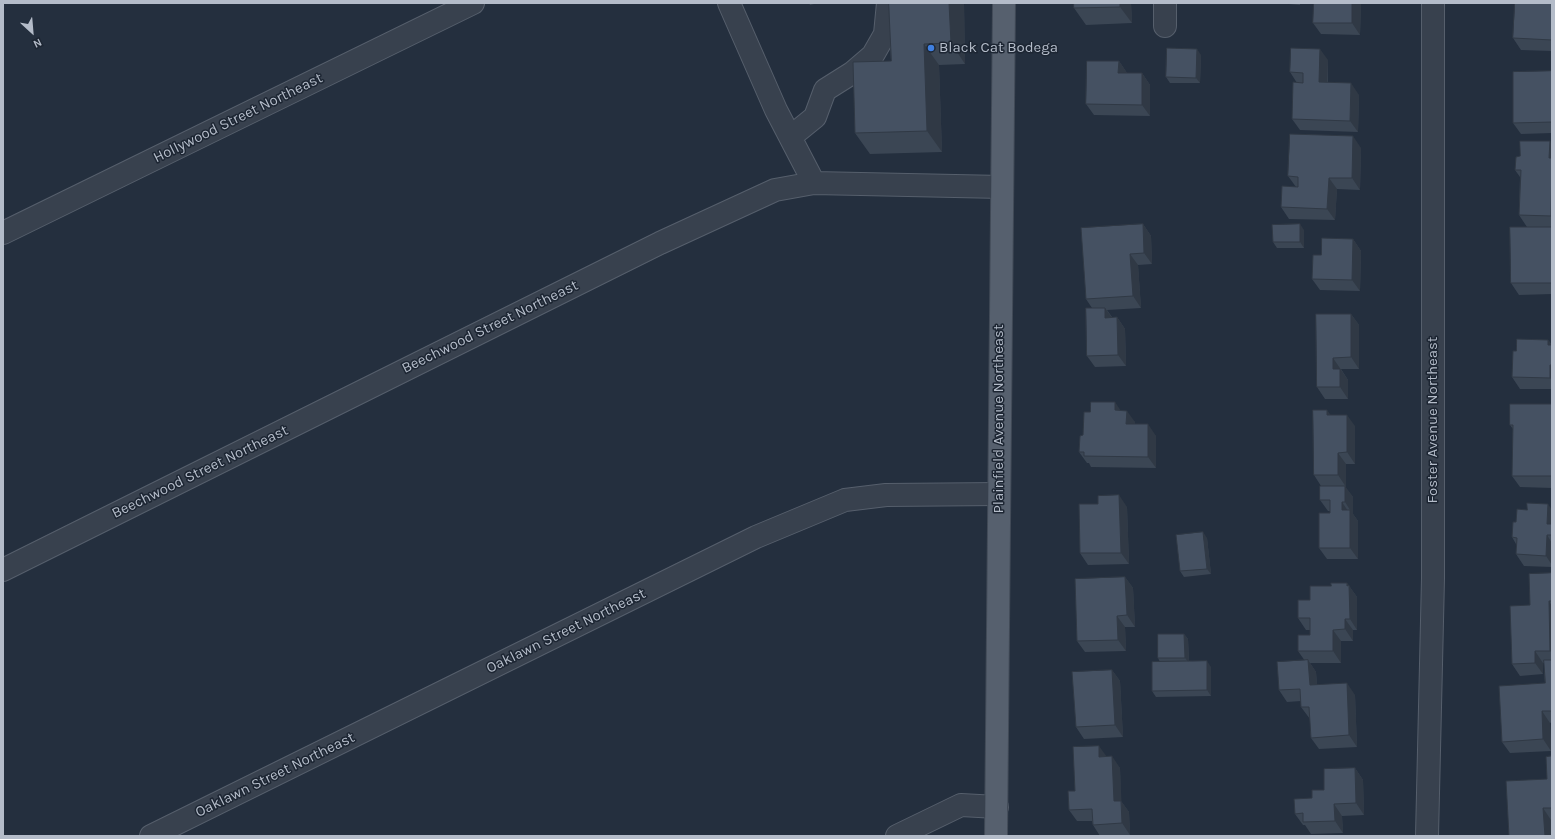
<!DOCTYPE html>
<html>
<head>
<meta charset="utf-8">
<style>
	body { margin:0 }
	#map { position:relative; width:1555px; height:839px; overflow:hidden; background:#242f3e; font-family:Karla,sans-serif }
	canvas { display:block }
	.frame { position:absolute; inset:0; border:4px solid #b4bcc9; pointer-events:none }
	.north { position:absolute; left:12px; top:12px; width:40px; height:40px; -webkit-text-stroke:3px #1d2633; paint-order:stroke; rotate:154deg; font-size:11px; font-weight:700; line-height:16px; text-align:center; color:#b4bcc9 }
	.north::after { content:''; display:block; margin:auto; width:14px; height:18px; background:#b4bcc9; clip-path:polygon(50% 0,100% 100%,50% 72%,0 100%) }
</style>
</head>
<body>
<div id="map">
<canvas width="1555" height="839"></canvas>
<div class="frame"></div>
<div class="north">N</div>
</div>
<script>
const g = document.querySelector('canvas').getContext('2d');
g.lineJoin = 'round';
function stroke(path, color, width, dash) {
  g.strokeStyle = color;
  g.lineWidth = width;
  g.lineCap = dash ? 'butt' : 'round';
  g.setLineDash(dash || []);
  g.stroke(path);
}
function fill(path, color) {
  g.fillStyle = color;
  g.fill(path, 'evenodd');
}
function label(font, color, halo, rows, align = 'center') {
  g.font = font + ' Karla,sans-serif';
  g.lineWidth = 3;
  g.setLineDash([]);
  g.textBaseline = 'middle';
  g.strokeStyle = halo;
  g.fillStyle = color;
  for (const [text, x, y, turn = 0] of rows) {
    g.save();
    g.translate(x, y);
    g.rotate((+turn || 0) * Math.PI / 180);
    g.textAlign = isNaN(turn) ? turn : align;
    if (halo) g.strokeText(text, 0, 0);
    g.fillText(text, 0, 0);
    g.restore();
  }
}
const minor = new Path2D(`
	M729 3 776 110 814 183
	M1165 26V3
	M790 136 799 130 815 117 825 90 852 73 873 55 885 34 888 3
	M3 233 473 3
	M3 570 660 243 775 190 814 183 1002 187
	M151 836 756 537 845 500 886 495 999 494
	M897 836 961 805 997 807
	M1427 836 1433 578V3`);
const major = new Path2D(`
	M996 836 1004 3`);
const wall = new Path2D(`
	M809 3H818L810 5Z
	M889 3H964L965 64 939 65 942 152 870 154 855 133 891 61Z
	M1131 3 1132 23 1086 25 1074 8Z
	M1277 3H1300V5Z
	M1314 3H1361L1360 35 1321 34 1313 23Z
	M1552 3V51L1521 50 1513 38Z
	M1201 55 1200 83H1170L1166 77Z
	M1328 60V82L1359 95 1358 132 1300 130 1292 119 1297 83 1290 72Z
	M1119 61 1127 73H1142L1150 85V116L1094 115 1086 104Z
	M1552 71V133L1521 134 1513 123Z
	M1552 145V294L1519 295 1511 283 1527 227 1519 215 1520 177 1515 170 1520 156Z
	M1361 148 1360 190 1337 189 1335 220 1289 219 1281 207 1296 187 1288 176Z
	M1143 224 1151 236 1152 264 1138 265 1141 308 1107 310 1112 317H1117L1125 329 1126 366 1095 367 1087 356 1092 308 1086 299Z
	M1304 230V248H1277L1273 242Z
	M1353 239 1361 251 1360 291 1320 290 1312 279 1321 255Z
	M1351 314 1359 325V369H1341L1348 380V399H1325L1317 387Z
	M1548 340 1552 345V389H1520L1512 377 1516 351Z
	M1552 404V488L1520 487 1512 476 1513 429 1510 425Z
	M1120 410 1135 422V424L1156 436V468L1091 467 1089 463H1087L1079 452 1083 435Z
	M1355 426V464H1346V487H1345L1353 497V514L1358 521V559H1327L1319 548 1330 513V511H1328L1320 500 1321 486 1314 475Z
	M1098 504 1127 507 1129 564 1088 565 1080 553Z
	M1527 510H1552V567L1524 566 1516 554V544L1512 537 1516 522Z
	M1207 538 1211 574 1184 577 1180 571Z
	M1552 573V722L1550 723 1551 751 1510 753 1502 742 1545 683 1544 663H1543V674L1520 676 1512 664 1530 605Z
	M1125 577 1133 588 1135 627H1125L1126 651 1085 652 1077 641Z
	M1347 583 1357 597V630H1353V641H1341V663H1310L1316 672 1317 685 1355 695 1357 747 1319 749 1311 738 1310 719 1301 707V701L1287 702 1279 690 1305 661 1298 651 1310 635V630H1306L1298 618 1310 600 1331 586Z
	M1184 634 1188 639 1189 661 1211 667V696L1156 697 1152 691 1160 662 1158 658Z
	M1112 670 1120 681 1123 737 1084 739 1076 727Z
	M1552 756V819L1551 820 1552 836H1509L1547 779Z
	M1106 757 1120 768 1121 801 1129 812 1130 835 1100 836 1093 825 1092 821H1077L1069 810 1075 791Z
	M1355 768 1363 780 1364 815 1342 816 1343 833 1311 834 1305 825H1303L1295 814 1312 798Z`);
const shadedWall = new Path2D(`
	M949 3H964L965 64 951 43Z
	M1120 3H1131L1132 23 1120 7Z
	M1352 3H1361L1360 35 1352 23Z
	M924 44 939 65 942 152 927 131Z
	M1197 49 1201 55 1200 83 1196 78Z
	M1320 49 1328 60 1327 94 1319 82Z
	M1119 61 1127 73H1118Z
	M1142 73 1150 85V116L1142 105Z
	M1351 83 1359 95 1358 132 1350 121Z
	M1353 136 1361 148 1360 190 1352 178Z
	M1550 141 1552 145V162L1549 158Z
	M1552 176V218L1551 216Z
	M1329 178 1337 189 1335 220 1327 209Z
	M1143 224 1151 236 1152 264 1144 253Z
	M1300 224 1304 230V248L1300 242Z
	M1353 239 1361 251 1360 291 1352 280Z
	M1130 254 1138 265 1141 308 1133 296Z
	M1105 308 1113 319 1105 318Z
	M1351 314 1359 325V369L1351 357Z
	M1117 317 1125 329 1126 366 1118 355Z
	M1548 340 1552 345H1548Z
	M1333 358 1348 380V399L1340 387 1333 369Z
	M1550 365 1552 368V381L1550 378Z
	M1115 402 1123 414 1115 410Z
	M1327 410 1335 421 1327 415Z
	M1127 411 1135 422 1134 435 1126 424Z
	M1347 415 1355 426V464L1347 452Z
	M1148 424 1156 436V468L1148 457Z
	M1338 453 1346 464V487L1338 475Z
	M1345 486 1353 497V514L1358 521V559L1350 548V510L1345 502Z
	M1119 495 1127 507 1129 564 1121 553Z
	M1342 502 1350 514 1342 510Z
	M1548 504 1552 510V531L1547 524Z
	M1203 532 1207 538 1211 574 1207 569Z
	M1547 535 1552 543V565L1546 556Z
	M1125 577 1133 588 1135 627 1127 615Z
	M1347 583 1357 597V630L1350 619Z
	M1549 601 1552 606V653L1550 651Z
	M1117 616 1125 627 1126 651 1118 640Z
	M1345 619 1353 630V641L1345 629Z
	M1333 630 1341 641V663L1333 651Z
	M1184 634 1188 639 1189 663 1185 658Z
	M1535 651 1543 663V674L1535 663Z
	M1308 660 1316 672 1318 697 1310 685Z
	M1207 661 1211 667V696L1207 690Z
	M1112 670 1120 681 1123 737 1115 725Z
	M1347 683 1355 695 1357 747 1349 735Z
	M1542 711 1550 723 1551 751 1543 739Z
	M1099 746 1107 757H1099Z
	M1112 756 1120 768 1122 813 1114 801Z
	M1355 768 1363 780 1364 815 1356 803Z
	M1121 801 1129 812 1130 835 1122 823Z
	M1334 804 1342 816 1343 833 1335 821Z
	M1543 808 1551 820 1552 836H1545Z`);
const building = new Path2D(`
	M889 3H949L951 43 924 44 927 131 855 133 853 62 891 61Z
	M1074 3H1120V7L1074 8Z
	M1314 3H1352V23H1313Z
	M1515 3H1552V40L1513 38Z
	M1167 48 1197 49 1196 78 1166 77Z
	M1291 48 1320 49 1319 82 1351 83 1350 121 1292 119 1293 82 1303 83V73L1290 72Z
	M1087 61H1119L1118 73H1142V105L1086 104Z
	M1552 71V122L1513 123V72Z
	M1290 134 1353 136 1352 178H1329L1327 209 1281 207 1282 186 1298 187V177L1288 176Z
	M1520 141H1550L1549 158H1552L1551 216 1519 215 1521 170H1515L1516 157 1520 156Z
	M1143 224 1144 253 1130 254 1133 296 1086 299 1081 228Z
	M1300 224V242H1273L1272 225Z
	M1510 227H1552V283H1511Z
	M1322 238 1353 239 1352 280 1312 279 1313 255H1321Z
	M1086 308H1105V318L1117 317 1118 355 1087 356Z
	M1316 314H1351V357L1333 358V369H1340V387H1317Z
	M1517 339 1548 340V345H1552V365H1550V378L1512 377 1513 351H1516Z
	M1091 402H1115V410L1127 411 1126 424H1148V457L1084 456V452H1079L1080 436 1083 435 1084 412H1090Z
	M1510 404H1552V476H1512L1513 425H1510Z
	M1313 410H1327V415H1347V452L1338 453V475H1314Z
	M1320 486H1345V502H1342V510H1350V548H1319V513H1330V500H1320Z
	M1119 495 1121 553H1080L1079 504H1098V496Z
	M1527 503 1548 504 1547 524H1552V535H1547L1546 556 1516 554 1517 538 1512 537 1513 522H1516L1517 509 1527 510Z
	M1203 532 1207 569 1180 571 1176 535Z
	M1552 573V601H1549L1550 651H1535V663L1512 664 1510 606 1530 605 1529 574Z
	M1125 577 1127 615 1117 616 1118 640 1077 641 1075 579Z
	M1331 583H1347V586L1349 585 1350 619H1345V629L1333 630V651H1298V635H1310V618H1298V600H1310V586H1331Z
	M1158 634H1184L1185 658H1158Z
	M1308 660 1310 685 1347 683 1349 735 1311 738 1309 707H1301L1300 689 1279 690 1277 662Z
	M1544 660H1552V711H1542L1543 739 1502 742 1499 686 1545 683Z
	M1207 661V690L1152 691V662Z
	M1112 670 1115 725 1076 727 1072 672Z
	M1099 746V757L1112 756 1114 801H1121L1122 823 1093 825 1092 809 1069 810 1068 791H1075L1073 747Z
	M1552 756V808H1543L1545 836H1509L1506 781 1547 779 1546 757Z
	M1355 768 1356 803 1334 804 1335 821 1303 822V813L1295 814 1294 799 1312 798V790H1324V769Z`);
const markers = [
	[931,48,4,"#3f7fe0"]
];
const poiNames = [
	["Black Cat Bodega",939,48]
];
const streetNames = [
	["Hollywood Street Northeast",238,118,-26],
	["Beechwood Street Northeast",490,327,-26],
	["Plainfield Avenue Northeast",999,419,-90],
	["Foster Avenue Northeast",1433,420,-90],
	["Beechwood Street Northeast",200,472,-26],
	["Oaklawn Street Northeast",566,631,-26],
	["Oaklawn Street Northeast",275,775,-26]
];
stroke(minor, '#565f6c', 24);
stroke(major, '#414a57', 24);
stroke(minor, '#38414e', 22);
stroke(major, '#56606e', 22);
fill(wall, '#3b4654');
fill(shadedWall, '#303945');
fill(building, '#455162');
stroke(building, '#303945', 1);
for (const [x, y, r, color] of markers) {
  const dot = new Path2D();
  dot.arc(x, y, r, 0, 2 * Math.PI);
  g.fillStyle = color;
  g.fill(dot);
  stroke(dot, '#1d2633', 1.5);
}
label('15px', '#b4bcc9', '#1d2633', poiNames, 'left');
label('15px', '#b4bcc9', '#1d2633', streetNames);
</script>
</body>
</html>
